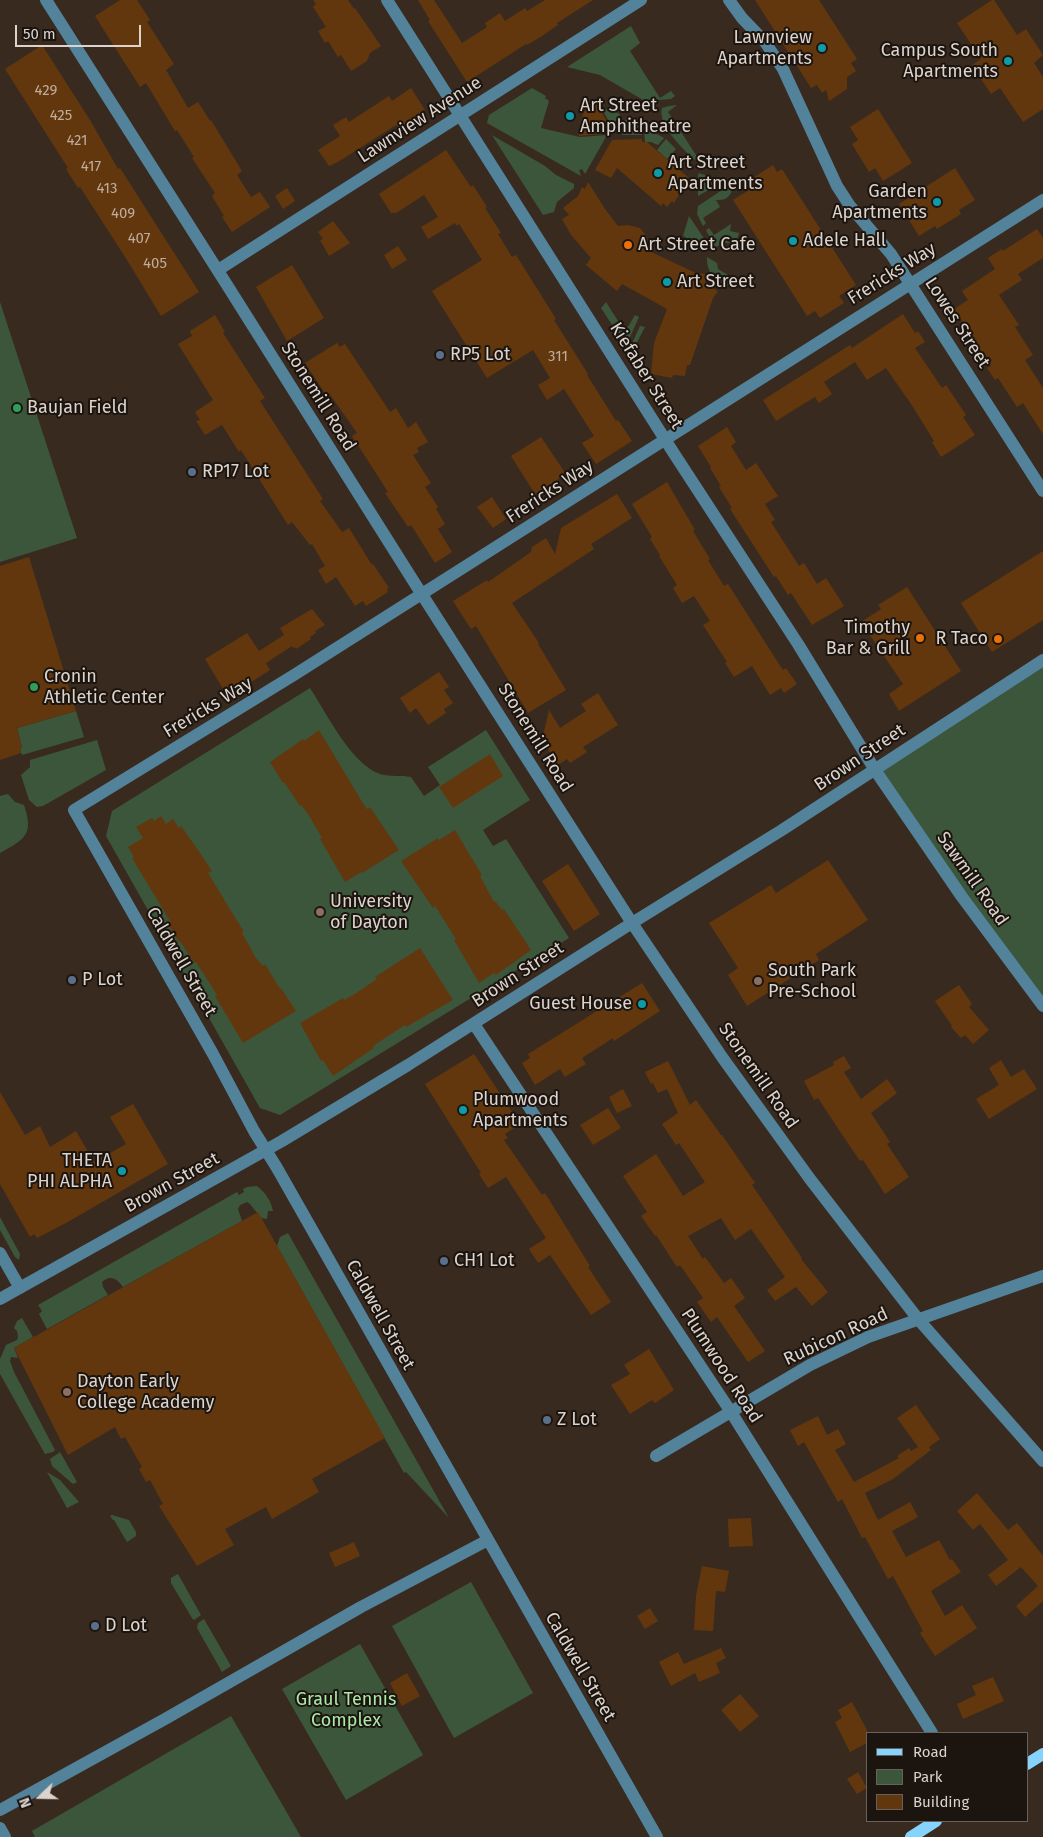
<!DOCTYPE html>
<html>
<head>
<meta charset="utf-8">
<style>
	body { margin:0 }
	#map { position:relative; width:1043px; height:1837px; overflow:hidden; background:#392a1f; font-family:"Fira Sans",sans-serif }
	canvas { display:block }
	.legend { position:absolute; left:866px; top:1732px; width:162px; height:90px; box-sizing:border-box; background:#1b140f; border:1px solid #68605b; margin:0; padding:6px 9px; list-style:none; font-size:15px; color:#dcd3cc }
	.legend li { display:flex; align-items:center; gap:10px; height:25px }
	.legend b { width:25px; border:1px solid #68605b }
	.north { position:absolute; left:15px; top:1772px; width:50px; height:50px; -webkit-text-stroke:4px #1b140f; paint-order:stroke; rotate:249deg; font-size:14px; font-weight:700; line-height:20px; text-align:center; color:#dcd3cc }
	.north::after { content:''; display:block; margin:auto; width:18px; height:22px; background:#dcd3cc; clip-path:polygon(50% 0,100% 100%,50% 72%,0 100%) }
	.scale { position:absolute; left:15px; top:25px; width:126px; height:22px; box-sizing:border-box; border:2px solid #dcd3cc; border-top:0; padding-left:6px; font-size:15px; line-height:18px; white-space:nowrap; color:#dcd3cc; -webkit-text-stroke:4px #1b140f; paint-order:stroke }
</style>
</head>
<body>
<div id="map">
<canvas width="1043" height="1837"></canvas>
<ul class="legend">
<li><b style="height:6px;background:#86d3fd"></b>Road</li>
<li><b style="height:14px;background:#3c563b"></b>Park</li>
<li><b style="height:14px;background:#62370e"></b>Building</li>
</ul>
<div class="north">N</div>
<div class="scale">50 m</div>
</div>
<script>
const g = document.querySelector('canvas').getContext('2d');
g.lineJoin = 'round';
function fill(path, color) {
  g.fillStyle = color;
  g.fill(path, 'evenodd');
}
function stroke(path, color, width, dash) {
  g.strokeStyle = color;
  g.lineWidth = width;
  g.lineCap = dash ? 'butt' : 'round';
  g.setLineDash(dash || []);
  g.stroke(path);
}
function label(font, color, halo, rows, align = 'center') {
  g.font = font + ' "Fira Sans",sans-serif';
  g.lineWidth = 4;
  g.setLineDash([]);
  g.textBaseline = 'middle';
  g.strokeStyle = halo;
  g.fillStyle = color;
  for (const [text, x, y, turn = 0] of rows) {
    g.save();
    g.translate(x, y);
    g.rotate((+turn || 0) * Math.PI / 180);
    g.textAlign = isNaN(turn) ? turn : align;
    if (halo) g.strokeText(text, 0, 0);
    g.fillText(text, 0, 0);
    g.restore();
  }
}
const green = new Path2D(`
	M631 26 640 43 630 51 660 98 671 91 675 96 671 99 645 101 600 75 567 67Z
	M532 88 546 96 545 98 549 101 541 128 580 137 607 135 585 174 582 169 579 170 581 176 487 123 489 115Z
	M677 105 668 112 698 158 697 160 693 159C683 148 657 125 662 108L669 106Z
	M602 109H608L620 114 612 127Z
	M628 119 642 126V135H622V129L618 125 620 122Z
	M644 127 664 138 658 145 651 142H645Z
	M492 135 545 166 556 175 574 184V188L557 202 554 212 543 215Z
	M666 139 676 149 667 159 657 150Z
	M699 173 720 180 721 183 698 196V175Z
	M728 186 732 191C728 199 725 200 716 200L720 207 703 218 706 223 703 226 697 214 698 206Z
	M689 216 705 240 701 246 683 236Z
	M731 224 730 231 739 233 736 243H723L713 249 712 242 706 230 709 228 714 235Z
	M707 257 717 263 718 269 728 275 735 286C718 287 706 273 707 257Z
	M0 302 77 538 0 562Z
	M606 302 625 332 635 315 639 317 626 346 601 308Z
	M640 326 645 327 634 348 644 366 638 365 629 350Z
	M1043 660V1006L875 770Z
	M310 688C327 714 351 764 380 774 391 777 401 775 411 777L424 796 440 785 428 767 486 730 530 800 483 830 493 846 506 839 569 938 280 1115 260 1108 106 836 112 811Z
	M76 711 84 737 22 755 20 749 22 748 17 728Z
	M97 740 106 770 43 806 37 807 29 800 21 775 30 767V760Z
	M8 794 15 802 24 805C34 835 25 839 0 853V796Z
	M257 1186C266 1193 271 1201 273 1211H268L267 1219 261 1218 250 1204 247 1202 240 1205 238 1209 242 1221 123 1287C118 1279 110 1274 102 1282L103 1287 108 1295 47 1329 39 1314 42 1311 38 1305 237 1192 239 1195 244 1192 243 1189 247 1187Z
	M0 1217 20 1254 19 1260 15 1257 0 1230Z
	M288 1233 449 1518 406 1472 404 1473 277 1246 280 1237Z
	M22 1318 33 1337 14 1348 18 1358 11 1357 10 1361 14 1372 55 1450 53 1452 45 1454 0 1374V1359L6 1345 17 1340 18 1337 17 1331 14 1328 17 1321Z
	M60 1452 77 1482 73 1484 52 1466 50 1459Z
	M47 1472 60 1480 79 1502 67 1508Z
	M112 1515 129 1520 136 1532V1536L127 1542 114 1520H113L110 1516Z
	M178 1574 201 1615 194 1620 192 1618 171 1583V1578Z
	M471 1582 533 1693 454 1738 392 1626Z
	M204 1619 231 1666 222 1672 197 1628 198 1623Z
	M360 1644 423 1755 346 1800 282 1689Z
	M231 1716 301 1837H35L32 1831Z`);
const building = new Path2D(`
	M120 0H137L150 20 147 22 174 64 166 70 188 108 198 102 210 121 211 120 242 171 237 175 251 197 260 192 270 207 232 232 222 217 224 216 212 196 215 193 192 158 194 157 177 130 175 131 146 83 140 87 95 16Z
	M313 0H348L354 9 355 8 381 46 370 53 367 61 351 71 341 55 338 57 328 41 325 43 318 31 326 27 313 7 316 4Z
	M418 0H434L462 43 487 27 485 23 500 13 505 21 525 8 527 11 545 0H593L557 23 558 25 542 36 527 45 526 44 467 82 428 21 430 20Z
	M755 0H819L857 59 851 63 856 71 847 77V89L829 101 826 90 822 93 817 85 811 88Z
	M992 0H994L1017 35 1026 29 1043 55 1034 63 1043 77V109L1023 122 1000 88 991 94 972 65 981 59 957 23Z
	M42 45 90 120 118 169 120 168 136 193 199 292 161 316 127 260 80 187 78 188 66 169 68 168 5 69Z
	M411 88 425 110 399 129 396 125 338 162 329 166 318 150 340 136 333 125 346 117 349 122 389 96 392 101Z
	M596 102 613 133 579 136 581 120 584 112 590 105Z
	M878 109 912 163 883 181 875 168 869 172 852 144 858 140 850 127Z
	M642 139V142H647L689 178 674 203 672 201 667 207 663 203 661 206 617 168 611 178 595 170 612 140Z
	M446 150 471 187 473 185 487 207 485 208 501 233 498 234 512 257 516 255 556 319 554 320 588 374 587 375 616 421 618 420 632 441 596 464 582 443 594 436 564 389 547 400 538 385 550 378 533 350 487 378 432 291 482 260 459 224 457 226 455 223 428 239 421 227 438 217 424 195 396 213H391L379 194Z
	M773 165 777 172 782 169 856 285 839 296 844 303 820 318 815 311 807 316 733 200 749 190 745 183Z
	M955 168 975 200 959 210 961 214 937 229 935 226 919 236 899 204Z
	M588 182 605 209 618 226 628 225 640 228 647 237 649 251 696 273 705 274V284L718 291 713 298 690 365H687L685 376 673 375 672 378 651 374 654 343 667 309 622 284 617 291 586 265 591 258 571 235 562 219 569 215 563 208 578 196 582 187 585 189Z
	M287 188 295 201 283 209 275 196Z
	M333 221 350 243 329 256 320 240 323 239 318 232Z
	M1037 229 1043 238V258L1018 274 1022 280 999 295 1019 325 1015 327 1033 355 1025 360 1043 388V434L1023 403 1017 407 998 378 995 380 987 368 991 366 954 309 968 300 962 291 995 269 988 258 1002 249 1003 251Z
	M398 246 407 260 392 269 384 255Z
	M292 265 324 318 287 341 256 287Z
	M903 314 915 333 918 331 925 342 915 348 942 388 946 385 966 415 963 417 975 435 941 457 932 442 934 441 913 407 886 368 867 380 855 362 824 382 832 394 819 403 815 397 776 421 763 400 850 345 852 348Z
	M215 315 225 332 223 333 265 398 260 401 323 499 320 501 342 532 349 528 372 565 373 564 389 588 387 589 388 592 366 606 363 601 355 606 336 577 326 584 318 570 325 566 312 544 310 545 292 522 288 525 241 450 239 452 222 425 205 435 196 421 200 420 195 412 213 400 178 344 192 336 190 331Z
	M337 343 340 347 345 344 390 412 396 408 408 428 416 422 428 442 417 448 419 452 413 455 431 483 425 487 438 507 436 509 445 524 438 529 452 552 435 563 411 525 408 527 385 493 388 492 352 436 357 433 329 393 326 395 305 363Z
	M727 427 736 442 731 446 746 470 756 463 778 496 765 504 775 520 771 522 799 566 804 563 817 584 826 578 844 606 812 625 791 593 788 595 776 576 774 577 730 509 732 508 719 487 721 486 710 468 711 467 698 446Z
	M541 437 566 474 535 494 511 456Z
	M667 482 695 530 693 531 710 559 708 560 724 586 728 584 779 664 783 670 786 668 797 684 784 693 781 688 770 695 752 666 734 677 725 663 727 662 703 625 710 621 694 596 682 603 673 588 677 585 659 556 660 555 650 539 652 537 632 504Z
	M617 494 632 518 591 544 594 549 512 603 539 643 538 644 566 690 528 713 476 626 471 629 453 601 487 580 488 582 531 552 532 547 546 538 555 554 561 528Z
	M492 497 506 519 493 528 477 507Z
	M1043 551V620L992 652 961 603Z
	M29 557 76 711 17 728 22 748 20 749 21 753 0 760V566Z
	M907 587 961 671 899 711 889 694 903 684 861 622 881 609 878 605Z
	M312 609 325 625 315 631 316 633 310 637 311 639 296 649 295 647 293 648 292 646 266 663 270 670 228 697 205 659 247 633 259 651 284 635 280 628Z
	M439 672 449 687 444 690 453 703 444 709 446 713 428 725 416 708 410 713 400 698Z
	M598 693 618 725 583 747 587 752 570 763 567 759 558 765 542 740 549 710 560 728 586 711 581 704Z
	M319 730 361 800 367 809 370 807 399 850 362 873 361 872 345 882 320 839 322 838 308 814 301 805 300 806 284 782 283 783 270 762 303 739 304 741Z
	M490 754 503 776 453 808 439 787Z
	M161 816 166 824 173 819 179 828 181 826 198 850 212 871 208 873 244 932 242 933 256 958 263 966 265 964 280 989 281 988 296 1011 243 1043 215 996 217 995 196 962 194 963 180 941 179 942 167 923 170 921 132 858 134 857 128 847 143 838 136 827 152 818 154 821Z
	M455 830 482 875 480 876 494 902 495 901 502 910 504 909 531 950 496 975 494 973 479 983 454 940 456 939 435 906 433 908 401 861 438 838 439 840Z
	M828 860 868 920 816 954 819 960 747 1006 728 975 738 968 709 923 771 885 776 893Z
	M568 864 600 914 574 931 542 881Z
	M420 948 453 1000 406 1027 405 1025 373 1046 374 1048 333 1076 323 1060 321 1061 300 1023 343 998 344 1000 353 995 377 979 375 977Z
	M642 983 660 1011 614 1041 613 1038 582 1058 586 1064 565 1077 560 1069 535 1085 522 1063 530 1058 528 1054Z
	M959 985 972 1004 969 1007 989 1030 973 1044 965 1035 961 1038 951 1027 952 1026 935 1001Z
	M474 1054 520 1124 505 1134 508 1138 504 1140 542 1195 545 1193 590 1266 588 1267 611 1302 591 1315 550 1255 538 1263 529 1249 546 1238 506 1177 488 1188 479 1174 481 1173 425 1084Z
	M844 1056 851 1068 844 1072 861 1099 887 1079 897 1093 871 1113 890 1142 887 1144 909 1177 885 1194 863 1160 860 1161 839 1130 818 1098 814 1100 804 1081 834 1065 833 1062Z
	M1001 1060 1011 1077 1024 1069 1037 1089 989 1119 976 1099 999 1085 989 1068Z
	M668 1061 690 1105 696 1100 721 1135H722L755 1183 752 1185 802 1258 801 1259 828 1292 812 1306 796 1287 775 1301 767 1290 785 1277 751 1229 735 1240 721 1218 688 1236 703 1259 705 1257 724 1283 731 1278 745 1298 734 1306 765 1351 748 1362 717 1317 711 1322 697 1302 703 1298 680 1265 677 1267 656 1235 655 1236 641 1216 647 1212 623 1176 656 1154 683 1196 705 1182 679 1143 676 1145 662 1124 678 1113 667 1089 658 1093 653 1083 651 1084 645 1072Z
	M623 1089 632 1106 617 1113 609 1097Z
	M0 1092 25 1135 40 1126 50 1147 76 1131 94 1162 126 1144 110 1117 133 1104 168 1164 66 1223 37 1238 34 1234 30 1237 0 1184Z
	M608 1108 621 1128 593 1145 580 1125Z
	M258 1212 385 1438 312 1479 319 1492 272 1519 266 1507 225 1529 234 1545 197 1566 159 1506 163 1504 150 1480 146 1482 139 1469 142 1467 125 1437 121 1439 115 1427 68 1455 14 1348Z
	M649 1349 674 1390 655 1403 652 1400 630 1414 611 1385 630 1374 624 1365Z
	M916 1405 940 1439 929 1447 931 1450 893 1479 865 1493 878 1520 910 1502 918 1517 892 1531 906 1557 939 1540 950 1560 952 1559 961 1572 931 1591 945 1616 962 1605 977 1628 935 1656 920 1633 923 1631 893 1576 888 1579 865 1537 862 1538 842 1499 838 1502 804 1442 798 1446 790 1430 818 1416 827 1435 838 1429 846 1444 835 1450 854 1482 899 1458 897 1456 909 1448 911 1451 918 1447 897 1418Z
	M977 1493 1008 1530 1017 1523 1043 1556V1601L1025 1617 1016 1606 1038 1586 1021 1567 996 1586 988 1575 1008 1560 980 1524 973 1530 957 1511Z
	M751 1518 753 1546 729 1547 728 1519Z
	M354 1542 360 1556 335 1567 329 1553Z
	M702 1566 729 1571 725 1592 716 1591 713 1631 694 1630 696 1596Z
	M650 1608 658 1621 645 1629 637 1616Z
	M721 1648 726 1658 716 1663 720 1673 699 1682 695 1673 671 1686 659 1662 678 1652 684 1664Z
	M407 1673 420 1696 402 1706 390 1683Z
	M993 1677 1004 1701 963 1719 957 1704 976 1695 972 1686Z
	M740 1694 759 1716 740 1732 721 1710Z
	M852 1702 867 1730V1743L850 1752 835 1722 842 1718 838 1710Z
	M858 1772 867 1788 857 1794 847 1779Z`);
const minor = new Path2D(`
	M46 0 227 285 414 582 632 923 722 1057 810 1179 918 1319 1043 1461
	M387 0 673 452 798 644 875 770 962 897 1043 1006
	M729 0 742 18 765 42 783 69 837 186 850 206 891 254 1043 491
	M218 270 641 0
	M474 1024 731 1412 932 1733
	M0 1253 20 1288
	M0 1299 282 1141 408 1065 632 923 782 830 1043 660
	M656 1456 810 1365 868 1337 1043 1276
	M0 1810 165 1719 361 1607 488 1540
	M0 1828 5 1837
	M657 1837 277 1168 254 1131 213 1054 74 810 294 675 1043 200`);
const major = new Path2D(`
	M1027 1764 1043 1754
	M911 1837 936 1821`);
const markers = [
	[822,48,5,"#0f9aa8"],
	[1008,61,5,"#0f9aa8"],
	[570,116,5,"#0f9aa8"],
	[658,173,5,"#0f9aa8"],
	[937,202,5,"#0f9aa8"],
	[793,241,5,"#0f9aa8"],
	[628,245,5,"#e8710a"],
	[667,282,5,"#0f9aa8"],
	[440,355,5,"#5c6f8a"],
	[17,408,5,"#2e9e5b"],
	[192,472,5,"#5c6f8a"],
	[920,638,5,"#e8710a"],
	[998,639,5,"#e8710a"],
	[34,687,5,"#2e9e5b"],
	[320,912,5,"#8d6e63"],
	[72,980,5,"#5c6f8a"],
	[758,981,5,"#8d6e63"],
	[642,1004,5,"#0f9aa8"],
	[463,1110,5,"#0f9aa8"],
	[122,1171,5,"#0f9aa8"],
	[444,1261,5,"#5c6f8a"],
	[67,1392,5,"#8d6e63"],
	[547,1420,5,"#5c6f8a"],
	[95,1626,5,"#5c6f8a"]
];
const numberNames = [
	["429",46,91],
	["425",61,116],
	["421",77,141],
	["417",91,167],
	["413",107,189],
	["409",123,214],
	["407",139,239],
	["405",155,264],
	["311",558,357]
];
const poiNames = [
	["Lawnview",812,38,"right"],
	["Apartments",812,59,"right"],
	["Campus South",998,51,"right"],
	["Apartments",998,72,"right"],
	["Art Street",580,106],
	["Amphitheatre",580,127],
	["Art Street",668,163],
	["Apartments",668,184],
	["Garden",927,192,"right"],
	["Apartments",927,213,"right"],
	["Adele Hall",803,241],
	["Art Street Cafe",638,245],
	["Art Street",677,282],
	["RP5 Lot",450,355],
	["Baujan Field",27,408],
	["RP17 Lot",202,472],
	["Timothy",910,628,"right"],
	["Bar & Grill",910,649,"right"],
	["R Taco",988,639,"right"],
	["Cronin",44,677],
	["Athletic Center",44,698],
	["University",330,902],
	["of Dayton",330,923],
	["South Park",768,971],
	["Pre-School",768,992],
	["P Lot",82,980],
	["Guest House",632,1004,"right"],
	["Plumwood",473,1100],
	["Apartments",473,1121],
	["THETA",112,1161,"right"],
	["PHI ALPHA",112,1182,"right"],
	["CH1 Lot",454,1261],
	["Dayton Early",77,1382],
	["College Academy",77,1403],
	["Z Lot",557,1420],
	["D Lot",105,1626]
];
const streetNames = [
	["Lawnview Avenue",420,120,-33],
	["Frericks Way",892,274,-32],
	["Lowes Street",957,323,57],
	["Kiefaber Street",646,376,58],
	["Stonemill Road",318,397,58],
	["Frericks Way",550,492,-33],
	["Frericks Way",208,708,-31],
	["Stonemill Road",535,738,58],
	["Brown Street",860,758,-34],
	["Sawmill Road",972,879,55],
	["Caldwell Street",181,962,60],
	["Brown Street",518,975,-33],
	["Stonemill Road",758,1076,55],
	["Brown Street",172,1183,-29],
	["Caldwell Street",380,1315,61],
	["Rubicon Road",836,1337,-25],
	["Plumwood Road",721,1366,57],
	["Caldwell Street",580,1667,60]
];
const parkNames = [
	["Graul Tennis",346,1700],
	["Complex",346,1721]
];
fill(green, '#3c563b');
fill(building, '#62370e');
stroke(minor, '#53829b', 12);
stroke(major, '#86d3fd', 12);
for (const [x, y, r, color] of markers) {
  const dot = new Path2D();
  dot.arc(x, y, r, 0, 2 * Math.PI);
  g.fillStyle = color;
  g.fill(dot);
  stroke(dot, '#1b140f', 2);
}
label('15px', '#beac9c', null, numberNames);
label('18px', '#dcd3cc', '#1b140f', poiNames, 'left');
label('18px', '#dcd3cc', '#1b140f', streetNames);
label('18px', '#aae9a7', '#1b140f', parkNames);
</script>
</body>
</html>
